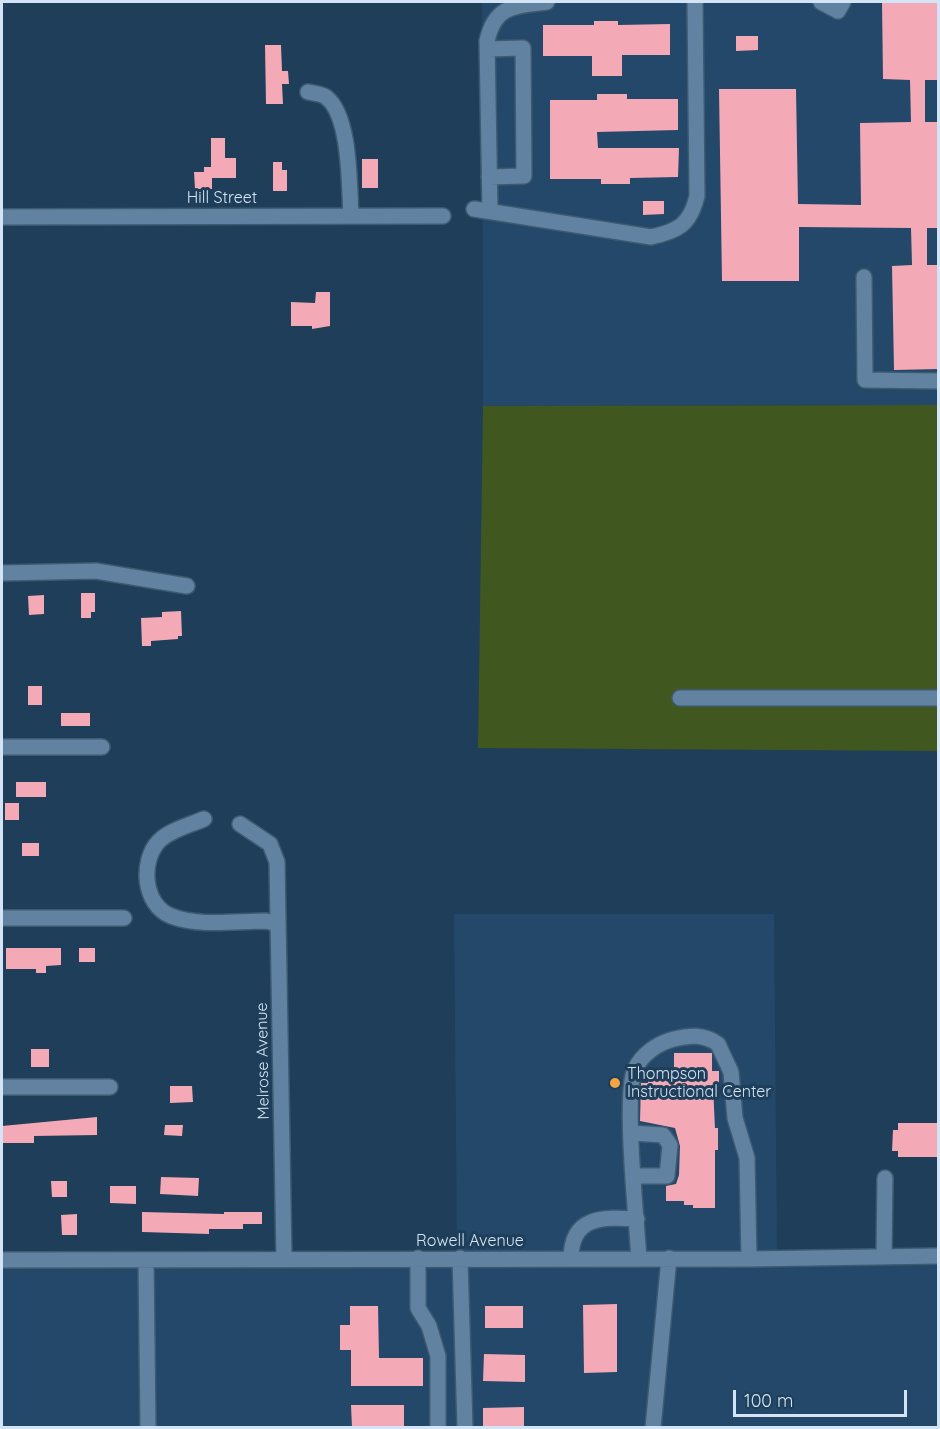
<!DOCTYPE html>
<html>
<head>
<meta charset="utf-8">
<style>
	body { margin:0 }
	#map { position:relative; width:940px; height:1429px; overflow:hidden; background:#1f3e59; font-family:Quicksand,sans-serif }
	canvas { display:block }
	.frame { position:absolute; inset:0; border:3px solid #d2e4f5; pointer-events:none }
	.scale { position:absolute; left:733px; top:1390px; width:174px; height:27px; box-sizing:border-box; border:3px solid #d2e4f5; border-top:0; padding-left:8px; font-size:18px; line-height:21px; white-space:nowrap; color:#d2e4f5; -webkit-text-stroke:4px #1f3e59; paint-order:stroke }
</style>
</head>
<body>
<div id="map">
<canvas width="940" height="1429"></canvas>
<div class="frame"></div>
<div class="scale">100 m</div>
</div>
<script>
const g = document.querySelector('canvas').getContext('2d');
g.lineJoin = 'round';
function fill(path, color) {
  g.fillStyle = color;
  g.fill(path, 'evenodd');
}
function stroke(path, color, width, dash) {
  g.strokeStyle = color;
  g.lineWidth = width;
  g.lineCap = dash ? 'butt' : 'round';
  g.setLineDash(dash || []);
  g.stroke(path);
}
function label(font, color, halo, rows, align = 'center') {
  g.font = font + ' Quicksand,sans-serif';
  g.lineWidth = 6;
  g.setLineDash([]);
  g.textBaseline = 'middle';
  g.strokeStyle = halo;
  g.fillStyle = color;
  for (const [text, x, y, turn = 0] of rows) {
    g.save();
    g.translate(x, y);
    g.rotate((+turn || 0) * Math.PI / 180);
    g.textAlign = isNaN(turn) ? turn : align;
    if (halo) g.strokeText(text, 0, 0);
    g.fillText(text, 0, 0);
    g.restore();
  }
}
const built = new Path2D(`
	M482 2H938V405L483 406Z
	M454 914H774L777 1252 457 1253Z
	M938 1263V1427H2V1267Z`);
const green = new Path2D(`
	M938 405V751L478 748 483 406Z`);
const building = new Path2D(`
	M882 2H939V80H925V122H939V228H927V265H939V369L894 370 892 266 912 265 911 228 799 227V281H722L719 89H796L798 204 861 205 860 123 911 122 910 80 883 79Z
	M594 21H618V25L670 24V55H622V76H592V56H543V25H594Z
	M736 36H758V50L736 51Z
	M265 45H281L282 71H288L289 84H282L283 104H266Z
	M597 94H627V99H678V130L597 132 598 148H679L678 177 630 178V184H601V179H550V100H597Z
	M211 138H225V158H236V178H212V189H195L194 172H204V167H211Z
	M362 159H378V188H362Z
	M273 162H282V170H287V191H273Z
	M643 201H664V214L643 215Z
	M316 292H330V326L312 329V326H291V302L315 303Z
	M81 593H95V612H91V618H81Z
	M44 595V614L29 615 28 596Z
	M181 611 182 636H178V639L151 641V646H142L141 618 162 617V612Z
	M28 686H42V705H28Z
	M61 713H90V726H61Z
	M16 782H46V797H16Z
	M5 803H19V820H5Z
	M22 843H39V856H22Z
	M6 948H61V965L46 966V973H36V969H6Z
	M79 948H95V962H79Z
	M31 1049H49V1067H31Z
	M674 1053H712V1071H719V1087H713L715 1128H718V1150H715V1208H693V1205H684V1201H666V1186L676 1184 679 1175 680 1146 675 1128 640 1121 641 1083H648V1078H674Z
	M170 1086H192L193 1102 170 1103Z
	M97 1117V1135L34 1136V1143H2V1126Z
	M898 1123H939V1157H898V1151H892L893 1130H898Z
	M165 1125H183L182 1136 164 1135Z
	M161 1177 199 1178 198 1196 160 1194Z
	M51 1181H67V1197H52Z
	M110 1186H136V1204L110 1203Z
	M142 1212 224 1214V1212H262V1224H243V1229H209V1234L142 1232Z
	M77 1214V1235H62L61 1215Z
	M617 1304V1372L584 1373 583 1305Z
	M350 1306H378L379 1358H423V1386H351V1350H340V1325H350Z
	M485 1306H523V1328H485Z
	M484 1354 525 1355V1382L483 1381Z
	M351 1405H404V1428H352Z
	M524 1407V1428H483V1408Z`);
const minor = new Path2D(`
	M821 2 838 11 843 2
	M488 49 523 48 524 176 489 177
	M308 92C313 93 322 94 326 97 351 116 349 187 351 216
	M474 209 651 237C678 231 690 225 697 196L695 2
	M490 211 487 41C495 5 515 6 547 2
	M2 217 443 216
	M864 277 865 380 938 381
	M2 573 96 571 187 586
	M680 698H938
	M2 747H102
	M204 819C190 825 170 830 159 841 140 861 143 905 171 916 199 927 237 921 266 921L278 924
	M240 824 270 844 277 862 284 1259
	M2 918H124
	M2 1087H110
	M631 1133 663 1135 670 1145 667 1176H634
	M884 1256 885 1178
	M418 1258V1308L429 1326 438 1356V1428
	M460 1258 465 1428
	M571 1259C571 1216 602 1217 637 1219
	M639 1259C637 1224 623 1093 635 1069 642 1054 658 1043 674 1039 690 1035 704 1034 718 1044L731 1072 735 1118 747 1158 749 1259
	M2 1260 749 1259 938 1256
	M146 1260 148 1428
	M653 1428 669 1258`);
const markers = [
	[615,1083,6,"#f3a443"]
];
const streetNames = [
	["Hill Street",222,198],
	["Melrose Avenue",263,1061,-91],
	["Rowell Avenue",470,1241]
];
const poiNames = [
	["Thompson",627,1074],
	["Instructional Center",627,1092]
];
fill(built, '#234869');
fill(green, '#415720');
fill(building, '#f4a9b6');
stroke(minor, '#3e5a71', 18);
stroke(minor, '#6182a1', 15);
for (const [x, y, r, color] of markers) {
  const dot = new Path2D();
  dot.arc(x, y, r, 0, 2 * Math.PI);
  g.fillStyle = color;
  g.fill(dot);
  stroke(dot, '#1f3e59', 2);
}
label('16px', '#d2e4f5', '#1f3e59', streetNames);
label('16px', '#d2e4f5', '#1f3e59', poiNames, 'left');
</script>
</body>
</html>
